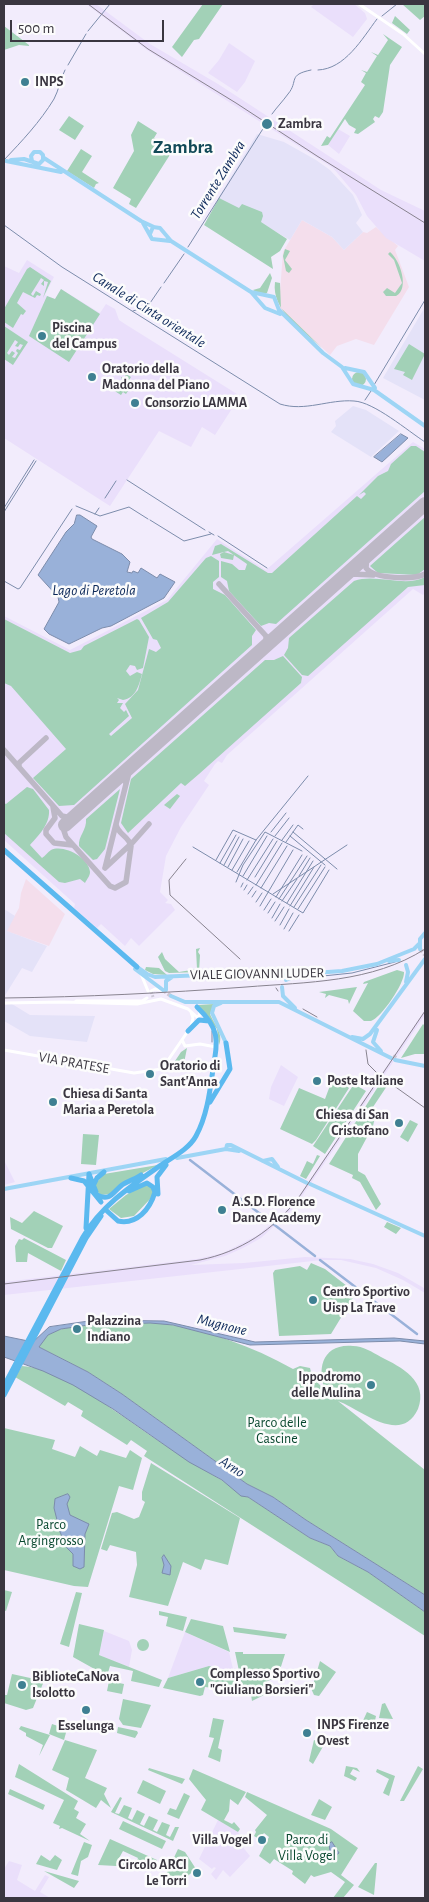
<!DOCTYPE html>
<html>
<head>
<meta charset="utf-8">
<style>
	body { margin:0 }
	#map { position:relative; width:429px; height:1902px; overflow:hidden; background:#f2ecfc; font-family:"Alegreya Sans",sans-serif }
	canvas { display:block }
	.frame { position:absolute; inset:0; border:5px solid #3a3640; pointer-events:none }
	.scale { position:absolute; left:10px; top:20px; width:154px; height:22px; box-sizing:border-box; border:2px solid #3a3640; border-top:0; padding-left:6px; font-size:15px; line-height:18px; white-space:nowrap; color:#3a3640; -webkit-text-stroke:4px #fcfcfc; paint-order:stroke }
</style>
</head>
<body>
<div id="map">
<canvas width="429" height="1902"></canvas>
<div class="frame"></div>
<div class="scale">500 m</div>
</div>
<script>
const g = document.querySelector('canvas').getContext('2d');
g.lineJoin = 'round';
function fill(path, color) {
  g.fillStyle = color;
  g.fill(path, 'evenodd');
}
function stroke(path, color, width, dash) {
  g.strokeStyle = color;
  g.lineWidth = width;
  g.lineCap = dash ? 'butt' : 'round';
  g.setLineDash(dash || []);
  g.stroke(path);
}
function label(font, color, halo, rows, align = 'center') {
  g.font = font + ' "Alegreya Sans",sans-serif';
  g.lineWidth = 5;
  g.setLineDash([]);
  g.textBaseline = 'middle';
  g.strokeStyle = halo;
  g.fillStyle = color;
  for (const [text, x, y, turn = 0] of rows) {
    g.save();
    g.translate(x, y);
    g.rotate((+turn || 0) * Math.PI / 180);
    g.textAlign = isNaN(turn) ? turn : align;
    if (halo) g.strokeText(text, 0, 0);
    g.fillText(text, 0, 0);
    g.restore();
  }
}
const commercial = new Path2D(`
	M302 220 332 237 344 250 363 232 367 233 376 227 398 246 395 250 409 287 374 345 356 339 337 346 330 355 281 310 279 305 283 252Z
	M26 879 65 914 49 946 6 931 19 908 21 893Z`);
const industrial = new Path2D(`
	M257 134 284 142 316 160 330 170 353 195 362 215 356 223 363 232 344 250 332 237 302 220 290 240 218 198Z
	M425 307V400L383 378Z
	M353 406 366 410 399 431 371 457 331 432 336 426 335 421Z
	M4 909 15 916 7 931 47 946 32 972 22 968 4 997Z
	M12 1004 30 1015 95 1016 87 1042 30 1036 4 1021V1005Z`);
const built = new Path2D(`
	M86 4H96L150 44 218 84 381 190 425 211V261L386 238 367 216 356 195 333 168 147 50Z
	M314 4H354L365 13 367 19 353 37 311 7Z
	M229 43 255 61 245 82 237 92 208 73 219 60Z
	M338 129 350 136 339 154 328 145Z
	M27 260 54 277 45 295 55 299 61 289 100 313 106 304 115 309 119 320 125 324 245 399 238 409 233 407 215 435 202 427 191 447 159 431 110 506 4 438V266L19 273Z
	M413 442 425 449V593L423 595 413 589 227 755 222 763 218 761 215 764 204 781 209 785 181 827 166 856 160 892 168 900 165 903 171 904 175 910 139 946 131 938 125 946 101 924 97 928 74 908 75 904 4 840V616L70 650 167 600 217 539 266 570Z
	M425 1010V1015L294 1208 261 1238 243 1248 225 1256 191 1265 244 1263 305 1257 350 1259 373 1264 398 1273 424 1288 425 1293 403 1280 376 1268 341 1260H322L4 1295V1282L197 1259 223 1253 258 1235 284 1213 301 1193Z
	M281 1065 298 1077 284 1106 269 1099 271 1087Z
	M5 1162 15 1182 4 1185Z
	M104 1631 129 1641 132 1650 129 1667 99 1655Z
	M185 1632 229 1652 234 1673 209 1666 168 1678Z
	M218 1820 238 1832 243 1841 242 1846 250 1856 230 1877 223 1870 216 1880 211 1874 216 1868 214 1867 212 1869 199 1859Z
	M9 1861 22 1865 17 1880 35 1891 45 1875 49 1877 40 1892 50 1898H4V1869Z`);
const green = new Path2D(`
	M203 4H223L199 39 194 40 182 57 172 47Z
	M402 4H425V16L420 20Z
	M395 16 410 30 407 34 392 23Z
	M4 26 29 45V46L19 45 4 50Z
	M383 34 402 47 390 65 383 112 379 118 375 116 373 119 375 122 358 134 354 133 356 129 349 125 345 119 328 145 321 146 327 136 330 138 365 85 361 82 366 73 361 70 367 72 377 56 371 52 378 55 388 40Z
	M69 116 84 126 75 140 59 130Z
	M138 121 157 133 154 138 173 150 136 208 129 204 131 199 113 188 134 151 131 135Z
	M81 149 92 156 82 172 99 183 96 184 94 188 67 171Z
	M219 198 239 208 242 204 262 212 263 216 261 222 287 239 280 251 271 257 273 269 204 225Z
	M285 249 290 251 285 260 292 269 289 273 286 271 283 256Z
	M390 252C400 260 410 289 396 296H386L383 292 387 288 395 293 402 283 394 260 388 254Z
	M30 267 51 281 43 298 48 282 44 281V286L41 284 44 280 41 278 31 294 33 296 36 291 41 294 40 296 37 295 35 298 23 292 17 303 26 311 23 315 21 314 13 328 4 322V309L27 269Z
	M270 273 272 278 267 293 259 294 253 290 260 288Z
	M275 282 280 283 281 308 322 348C304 331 271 311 275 282Z
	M61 289 100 314 69 362 29 336 47 296 55 299Z
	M4 326 28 342 13 365 4 359ZM15 340 18 342 15 346 18 347 20 344 23 345 20 350 17 349 16 351 18 353 15 358 12 357 15 353 12 351 9 355 7 353Z
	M409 344 425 354 412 380 403 375 405 372 394 369Z
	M352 379a7 7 0 1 1 14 0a7 7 0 1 1-14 0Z
	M126 374 131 377 129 380 133 383 126 394 123 392 121 395 113 390 122 380 121 377 124 378Z
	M411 446H416L425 452V491L276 624 269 623 261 626 229 591 227 581 221 577V561L232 564 239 570H245L247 564 228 551 212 555 215 546 221 544 268 573H272L357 496 361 499 366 494 364 492 359 495 378 476 388 471 391 464Z
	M425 517V569L417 575 378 573 370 566Z
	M224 552 234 555 233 560 221 558 220 554Z
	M211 556 219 561V577L213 582V589L225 595 256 630 252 636V645L74 805 59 806 33 778 66 749 11 686 4 683V619L70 653 81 650 84 646 137 619 139 620 149 637 143 668 137 670 135 666 130 665 126 671 130 676 137 672 142 674C139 685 136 698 123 700L117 698 119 700 117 703H123L120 708 124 712 126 710 129 716 109 734 111 736 132 718 125 704 138 690 149 649 156 652 161 648 157 640 153 639 141 618 168 602 206 558Z
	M425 577V585L408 587 308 676 302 675 284 655 288 648 289 638 354 581C376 573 405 588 425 577Z
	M283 656 302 677 301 683 199 774 185 786 181 783 128 833 121 823 131 779 265 660H274Z
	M27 787 33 789 49 810C50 824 39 835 30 845L42 858C45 856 48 852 51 850 64 844 89 858 90 872 90 876 87 879 85 883L80 879 65 883 59 882 4 833V803L6 804Z
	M120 789 105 849 97 859 93 860 79 846C78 836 87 830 86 819Z
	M177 794 180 796 170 809 164 805Z
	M200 948 198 952 200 955 199 972 169 973 165 971 158 957 162 952 165 959 179 972 197 969 196 949Z
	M146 967 159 968 167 975 153 974 145 970Z
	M397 970 404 972C405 983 381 1018 371 1021H364L353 1011 368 983 363 984 364 982Z
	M357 987 349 1004 348 1000 329 995 325 998 326 994 319 992Z
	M214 1004 210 1014C214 1024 224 1034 219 1045L217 1029 198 1005Z
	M423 1024 425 1026V1054H415L401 1058Z
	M187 1048 183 1068 171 1067 181 1052Z
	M334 1075 349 1088 316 1140 312 1144 280 1129 299 1088 325 1099Z
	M381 1082 387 1086 369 1113 375 1117 373 1126 358 1154V1171L365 1175 381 1204 376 1210 360 1182 352 1178 353 1175 329 1164Z
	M354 1084 366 1091 325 1154 313 1146Z
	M410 1120 418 1124 408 1142 400 1137Z
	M83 1134 99 1135 96 1165 81 1164Z
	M317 1155 320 1156 306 1179 300 1176 307 1161 313 1164Z
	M158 1165 120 1185 112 1194 100 1195 95 1188 96 1183 104 1174Z
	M144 1185 153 1187V1196L134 1216 121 1218 109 1209 126 1195Z
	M34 1211 63 1226 52 1248H48L11 1229 10 1217 22 1223Z
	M387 1222 401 1228 396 1234 384 1227Z
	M24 1238 66 1260 61 1271 28 1253 27 1262H16L15 1246 19 1239 22 1240Z
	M311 1263 325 1269 356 1293 331 1334 279 1336 273 1273 275 1270 300 1266 307 1270Z
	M160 1323C207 1330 252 1346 293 1369L300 1366 310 1368 312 1376 326 1392C316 1370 322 1343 353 1346 363 1346 372 1352 381 1357 401 1367 429 1381 418 1409 401 1446 360 1409 338 1401L425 1470V1595L306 1520 273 1497 247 1484 122 1394 88 1372 39 1347C42 1342 44 1337 49 1334 70 1321 134 1323 160 1323Z
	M22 1366C59 1369 94 1397 124 1417 156 1440 189 1461 223 1481 232 1486 238 1495 248 1497L310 1538 330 1546 338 1556 368 1572 425 1612V1636L144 1456 147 1451 131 1440 127 1445 81 1416 83 1411 68 1402 65 1406 15 1377Z
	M4 1428 55 1440 52 1449 75 1457 80 1446 97 1456 100 1450 126 1458 130 1450 142 1458 133 1490 119 1486 88 1587 74 1586 4 1570Z
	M151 1463 240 1518 228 1565 205 1559 201 1570 183 1562 168 1606 129 1597 137 1565 136 1552 110 1545 107 1551 101 1549 112 1513 117 1512 134 1519 139 1517 145 1502 142 1500V1492Z
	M4 1590 12 1592 6 1611 4 1610Z
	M76 1592 82 1593 69 1647 60 1644Z
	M159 1611 187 1617 183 1631 166 1626 168 1617 159 1615Z
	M191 1619 223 1626 230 1652 185 1632Z
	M79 1624 104 1630 99 1655 162 1680 159 1687 131 1681 133 1671 110 1666 107 1676 73 1657Z
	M233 1627 287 1634 285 1639 234 1632Z
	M137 1645a6 6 0 1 1 12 0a6 6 0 1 1-12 0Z
	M235 1652H243V1654H285L278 1676 264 1683 268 1693 252 1701 250 1688 243 1690Z
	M320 1661 336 1672 319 1696 314 1695 309 1684 313 1685Z
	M209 1666 234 1673 236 1685 214 1688 205 1687 203 1695 200 1696 163 1688 168 1678Z
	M12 1674 44 1681 33 1708 26 1710 4 1703V1695H7Z
	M109 1681 124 1684 122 1694 107 1691Z
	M123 1699 151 1705 141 1728 123 1725 119 1719Z
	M385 1703 393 1719 379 1718 382 1704Z
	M367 1712 376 1716 373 1730 360 1727Z
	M213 1718 224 1720 218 1748 222 1750 220 1762 208 1757 214 1738 209 1737Z
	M52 1724 67 1729 64 1740 49 1734Z
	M21 1726 50 1735 39 1756 43 1745 26 1736V1733L19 1729Z
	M118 1727 137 1731 138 1733 135 1738 117 1733Z
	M65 1740 97 1750 85 1778 107 1788 104 1794 111 1808 101 1800 96 1808 66 1790 69 1778 52 1770Z
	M314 1740 325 1743 313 1764 309 1761Z
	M19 1764 78 1801 74 1809 79 1812 76 1818 86 1824 80 1834 90 1841 62 1828 59 1829 60 1826 53 1823 64 1800 15 1777Z
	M346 1766 357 1768 360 1772 353 1769 350 1774 357 1778 355 1781 344 1776Z
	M418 1766 423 1769 404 1801H400Z
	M149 1768 185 1779 182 1784 148 1770Z
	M193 1769 246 1792 238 1805 230 1799 229 1811 224 1820 232 1824 234 1822 240 1829 238 1832 201 1810 206 1800 189 1779Z
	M377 1769 395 1776 389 1796 383 1793 389 1779 376 1772Z
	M143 1780 166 1791 160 1804 137 1793Z
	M10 1789 45 1805 43 1810 8 1794Z
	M247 1792 331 1829 358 1848 341 1875 354 1885 343 1898H333L345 1882 331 1872 314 1877 311 1875 305 1884 292 1874 293 1871 274 1859 270 1864 259 1856 269 1837 264 1833 259 1839 254 1836 256 1832 255 1830 267 1815 245 1797Z
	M184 1793 190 1796 179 1819 167 1814 170 1808 176 1810Z
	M120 1797 122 1798 115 1813 119 1814 124 1805 132 1808 128 1818 132 1820 137 1810 145 1814 140 1824 144 1826 149 1816 158 1820 153 1830 157 1832 162 1822 170 1825 166 1835 170 1837 175 1827H179L173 1841 111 1812Z
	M319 1799 332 1807 325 1820 311 1815Z
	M123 1821 166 1841 162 1849 119 1829Z
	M110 1839 157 1860 152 1871 136 1863 138 1858 123 1851 118 1860 134 1867 98 1865Z
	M84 1842 92 1845 88 1857 81 1861 78 1876 71 1874Z
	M178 1849 185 1852 196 1869 178 1884 162 1883Z
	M41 1855 50 1861 55 1855 62 1860 57 1870 36 1864Z
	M375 1863H377L374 1895 358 1887Z
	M44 1871 79 1881 74 1888Z`);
const water = new Path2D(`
	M401 434 408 438 382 462 374 457Z
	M77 515H80L97 526 91 537 92 539 122 554 130 562 127 572 132 573 133 571 138 573 141 568 157 578 160 574 175 582 164 598 111 626 102 628 69 644 49 634 44 629 59 602 58 597 38 575 66 532 74 524Z
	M96 1320 164 1321 255 1342 394 1338 425 1341V1344L400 1341 250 1345 173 1325 150 1323 88 1325 61 1329 48 1335 39 1347 88 1372 122 1394 247 1484 273 1497 306 1520 425 1595V1612L368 1572 338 1556 330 1546 310 1538 248 1497 241 1496 222 1480 189 1462 113 1409 73 1385 43 1371 4 1357V1336L33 1342 49 1327Z
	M68 1494 70 1497 67 1504 70 1515 89 1524 85 1534 84 1567 80 1569 73 1566V1554L67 1548 60 1532 54 1508 55 1499Z
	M164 1555 171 1566 170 1575 162 1573 164 1565 162 1558Z
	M332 1842 339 1853 328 1861 330 1851 329 1844Z`);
const stream = new Path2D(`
	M382 16 397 4
	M88 31 110 4
	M68 65 86 34
	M318 70C345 69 362 39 377 19
	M272 114C277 107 283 101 288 94 299 81 287 75 311 70
	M4 160C22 141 40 122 54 99 59 90 60 79 65 70
	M4 225 62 267 280 404C305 412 329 399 354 401 374 402 408 431 425 442
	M188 247 266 124
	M164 283 184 254
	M133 311 148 306 161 287
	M374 385 425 300
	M365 400 371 391
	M127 480 205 530
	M105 498 116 481
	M76 506 100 516 129 507 148 519
	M4 508 34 460
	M4 512 36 461
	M95 514 99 508
	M150 520 184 541 211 534
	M209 532 214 535
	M218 536 267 568
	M4 581 18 589 20 588 72 509
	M271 832 286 813
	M293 832 337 869
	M275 836 289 818
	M290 836 325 865
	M282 840 293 825
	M286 842 298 825 303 829
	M193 847 303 913 329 870
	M216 860 233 830 256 840
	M220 863 236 835
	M224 865 239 837
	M228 867 243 839
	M232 870 249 841
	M237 872 256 840 308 776
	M243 876 267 836
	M299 876 310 858
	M255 877 277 841
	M247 880 273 839
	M236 882 243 865 265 832 302 851
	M256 885 282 843
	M241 887 243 883
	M261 888 287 846
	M244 890 247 885
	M248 894 253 887
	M273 894 347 845
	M252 897 256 891
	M276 897 302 855
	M279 899 307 856
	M282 901 297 879
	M256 902 262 893
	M287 903 313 861
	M260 906 293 850
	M290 906 314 867
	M294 907 321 865
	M298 909 325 867
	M264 910 271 899
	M268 913 275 902
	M272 918 280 904
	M275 921 284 907
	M280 925 289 909
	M284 929 293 913
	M289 931 299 915
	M294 979 352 973 395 962
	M212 1031V1042`);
const canal = new Path2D(`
	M190 1160 315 1256
	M320 1260 417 1334`);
const taxiway = new Path2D(`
	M418 511 425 505
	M367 555 366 568C374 579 414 580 425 574
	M338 582 352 574 373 575
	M219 584 266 636
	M266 646V636L270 639 276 637
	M4 750 62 816 71 818 80 812
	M19 767V763L46 738
	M116 780 123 778 126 783
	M53 807 55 818 46 830V834L54 843 72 845
	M67 824 64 831 66 837 110 886 115 888 126 882 131 846C129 836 117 834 116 824
	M105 868 129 772 135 763
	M105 868 133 842 149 824`);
const runway = new Path2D(`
	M65 825 425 504`);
const secondaryTunnel = new Path2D(`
	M151 991 153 997`);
const primaryTunnel = new Path2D(`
	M420 949 425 955
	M163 990 171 996
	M393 1056 396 1058`);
const secondary = new Path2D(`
	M359 4 403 34 425 54
	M141 974 148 991
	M151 991 155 989 161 990
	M76 1001H142L147 998
	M4 1003 63 1002 137 1004 161 999 188 1009 197 1017 200 1015 199 1010
	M191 1026 193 1018 191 1012
	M182 1040 185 1046 200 1044 216 1047
	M4 1050 134 1073 162 1069 188 1031`);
const primary = new Path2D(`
	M44 158 141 221 154 227
	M11 160 24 159 39 164 43 160V155L40 152H34L31 156 32 161
	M6 161 61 172
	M143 223 152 239 170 241
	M150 234 153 227 160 228 171 241 251 292 265 308 280 314
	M251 292 274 297 279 310 323 353 342 367 353 384 374 390 425 426
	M345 368 364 372 375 388
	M420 949V939L425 933
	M389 961 399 960
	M406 965 408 972 406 982
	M137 967 147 974 155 977 229 974 272 976 342 971 377 964 414 949 419 944
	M135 969 163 990
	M286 980 296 976
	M282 987 283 996 295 1008
	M166 990V981L172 977
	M171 996 185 1002H279L391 1058
	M221 1003 214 1006 212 1013 226 1043
	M377 1030 373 1042 381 1051
	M352 1037 363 1039 370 1034 425 959
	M395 1060 425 1066
	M226 1149 227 1145H231L307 1183
	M177 1158 226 1149 239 1151
	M263 1161 272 1159 278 1167
	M310 1184 425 1236
	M4 1189 166 1159`);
const highway = new Path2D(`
	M4 850 137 967
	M188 1031 199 1020 209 1021
	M210 1102 230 1069 226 1043
	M89 1174 96 1192
	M71 1178 84 1181 101 1202
	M94 1184 97 1178 104 1172
	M158 1194 157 1177 166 1165
	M97 1195C110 1202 113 1192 122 1185 128 1181 135 1179 141 1175
	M107 1211 118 1221C137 1225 150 1209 155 1192L153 1187 147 1183 129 1191
	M86 1228 89 1174
	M4 1386 83 1237C102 1205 131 1186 161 1165 173 1157 189 1149 196 1136 207 1116 210 1091 213 1069 218 1039 220 1029 197 1007
	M4 1395 86 1238 101 1216`);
const tram = new Path2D(`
	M186 859 169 880 170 895 240 959
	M276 988 278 991
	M303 1009 317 1017
	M366 1050 368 1064 380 1076
	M383 1078 425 1108`);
const rail = new Path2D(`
	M88 4 148 49 236 103 317 156 425 223
	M4 998C85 997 165 993 246 987 307 982 372 983 425 949
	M4 1284 200 1260C240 1252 274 1230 299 1197L425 1011`);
const markers = [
	[25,82,5,"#3f8092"],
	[267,124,6,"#3f8092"],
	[42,336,5,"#3f8092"],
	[92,377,5,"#3f8092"],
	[135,403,5,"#3f8092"],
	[150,1074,5,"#3f8092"],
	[317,1081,5,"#3f8092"],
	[53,1102,5,"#3f8092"],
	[399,1123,5,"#3f8092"],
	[222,1210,5,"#3f8092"],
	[313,1300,5,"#3f8092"],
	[77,1329,5,"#3f8092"],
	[371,1385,5,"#3f8092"],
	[200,1682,5,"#3f8092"],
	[22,1685,5,"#3f8092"],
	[86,1710,5,"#3f8092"],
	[307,1733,5,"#3f8092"],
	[262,1840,5,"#3f8092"],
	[197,1873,5,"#3f8092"]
];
const poiNames = [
	["INPS",35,82],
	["Zambra",278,124],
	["Piscina",52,328],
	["del Campus",52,344],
	["Oratorio della",102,369],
	["Madonna del Piano",102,385],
	["Consorzio LAMMA",145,403],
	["Oratorio di",160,1066],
	["Sant'Anna",160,1082],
	["Poste Italiane",327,1081],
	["Chiesa di Santa",63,1094],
	["Maria a Peretola",63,1110],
	["Chiesa di San",389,1115,"right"],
	["Cristofano",389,1131,"right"],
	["A.S.D. Florence",232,1202],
	["Dance Academy",232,1218],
	["Centro Sportivo",323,1292],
	["Uisp La Trave",323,1308],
	["Palazzina",87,1321],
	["Indiano",87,1337],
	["Ippodromo",361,1377,"right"],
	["delle Mulina",361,1393,"right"],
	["Complesso Sportivo",210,1674],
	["\"Giuliano Borsieri\"",210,1690],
	["BiblioteCaNova",32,1677],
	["Isolotto",32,1693],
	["INPS Firenze",317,1725],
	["Ovest",317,1741],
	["Esselunga",86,1726,"center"],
	["Villa Vogel",252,1840,"right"],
	["Circolo ARCI",187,1865,"right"],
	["Le Torri",187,1881,"right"]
];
const streetNames = [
	["VIALE GIOVANNI LUDER",257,974,-1],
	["VIA PRATESE",74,1063,10]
];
const parkNames = [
	["Parco delle",277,1423],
	["Cascine",277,1439],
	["Parco",51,1525],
	["Argingrosso",51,1541],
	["Parco di",307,1840],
	["Villa Vogel",307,1856]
];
const waterNames = [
	["Torrente Zambra",218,180,-58],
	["Canale di Cinta orientale",149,310,32],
	["Lago di Peretola",94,590],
	["Mugnone",222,1325,14],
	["Arno",232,1467,32]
];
const districtNames = [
	["Zambra",183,147]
];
fill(commercial, '#f4deec');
fill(industrial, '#e4e2f8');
fill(built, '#eadffb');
fill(green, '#a2d1b7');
fill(water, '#99b1d9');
stroke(water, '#7c8cab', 1);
stroke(stream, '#7c8cab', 1);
stroke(canal, '#99b1d9', 2.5);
stroke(taxiway, '#bdb8c6', 5.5);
stroke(runway, '#bdb8c6', 14);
stroke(secondaryTunnel, '#cdc8d6', 3, [3, 1.5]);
stroke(primaryTunnel, '#cdc8d6', 4, [4, 2]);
stroke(secondary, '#fff', 3);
stroke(primary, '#9dd5f5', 4);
stroke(highway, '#5bb9ef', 5);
stroke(tram, '#88838f', 1);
stroke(rail, '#88838f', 1);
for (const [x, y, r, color] of markers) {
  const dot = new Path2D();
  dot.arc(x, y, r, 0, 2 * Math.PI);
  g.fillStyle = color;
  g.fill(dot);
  stroke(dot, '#fcfcfc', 2);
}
label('bold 14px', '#3a3640', '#fcfcfc', poiNames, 'left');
label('14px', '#3a3640', '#fcfcfc', streetNames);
label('14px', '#09482f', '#fcfcfc', parkNames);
label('italic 15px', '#0c2859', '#fcfcfc', waterNames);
label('bold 19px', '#114957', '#fcfcfc', districtNames);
</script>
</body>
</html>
